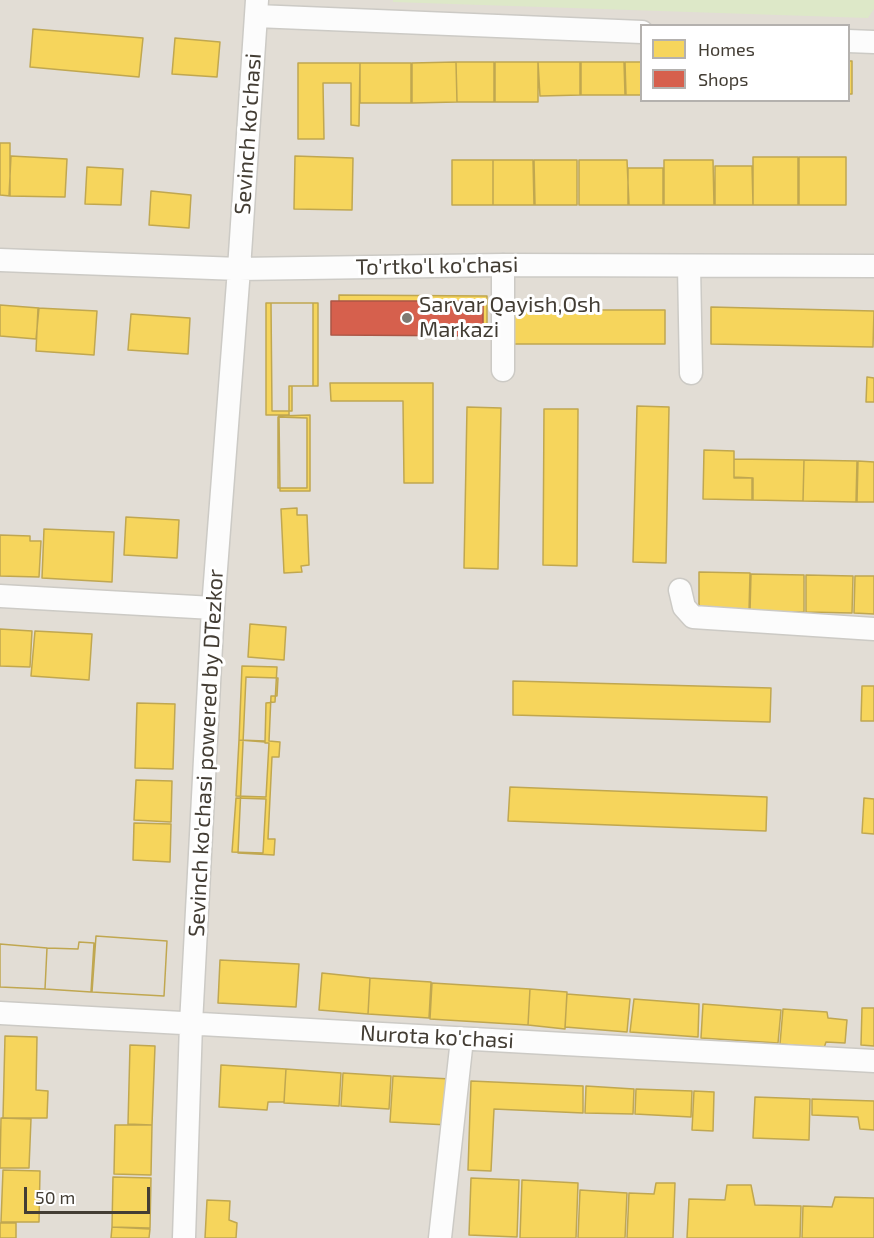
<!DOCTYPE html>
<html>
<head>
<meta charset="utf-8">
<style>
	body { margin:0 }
	#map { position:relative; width:874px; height:1238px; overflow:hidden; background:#eeece8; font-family:"Exo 2",sans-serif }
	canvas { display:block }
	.legend { position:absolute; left:640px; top:24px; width:210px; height:78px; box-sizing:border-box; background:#fff; border:2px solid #b4b1ae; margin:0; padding:8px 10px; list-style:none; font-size:18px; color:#433d34 }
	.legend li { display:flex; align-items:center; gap:12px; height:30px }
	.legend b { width:30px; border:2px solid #b4b1ae }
	.scale { position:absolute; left:24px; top:1187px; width:126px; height:27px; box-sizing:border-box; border:3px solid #433d34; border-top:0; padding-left:8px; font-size:18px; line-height:21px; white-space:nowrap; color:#433d34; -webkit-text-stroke:4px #fff; paint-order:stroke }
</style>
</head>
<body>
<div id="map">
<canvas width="874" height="1238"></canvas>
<ul class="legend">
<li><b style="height:16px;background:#f6d55c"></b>Homes</li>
<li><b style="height:16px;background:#d6604d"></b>Shops</li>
</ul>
<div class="scale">50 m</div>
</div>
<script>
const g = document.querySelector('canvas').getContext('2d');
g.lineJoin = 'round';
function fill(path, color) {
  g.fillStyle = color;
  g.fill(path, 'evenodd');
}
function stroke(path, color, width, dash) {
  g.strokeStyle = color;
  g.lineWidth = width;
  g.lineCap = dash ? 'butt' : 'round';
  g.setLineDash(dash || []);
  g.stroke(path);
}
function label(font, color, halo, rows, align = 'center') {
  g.font = font + ' "Exo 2",sans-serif';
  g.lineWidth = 6;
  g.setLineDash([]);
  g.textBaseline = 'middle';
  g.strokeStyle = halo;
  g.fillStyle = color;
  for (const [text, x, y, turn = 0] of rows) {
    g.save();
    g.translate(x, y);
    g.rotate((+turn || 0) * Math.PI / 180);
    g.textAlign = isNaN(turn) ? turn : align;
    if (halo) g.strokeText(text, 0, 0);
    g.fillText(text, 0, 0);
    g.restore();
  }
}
const residential = new Path2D(`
	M0 0H874V1238H0ZM642 26H848V100H642Z`);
const green = new Path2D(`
	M393 0H874V9L868 18 393 2Z`);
const homes = new Path2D(`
	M33 29 143 38 139 77 30 67Z
	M175 38 220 42 217 77 172 74Z
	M848 61H852V94H848Z
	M456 62 457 102 412 103V63Z
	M456 62H494V102H457Z
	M495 62H538V102H495Z
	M538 62H581V95L540 96Z
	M580 62H624L625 95H580Z
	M625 62H642V95H626Z
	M298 63H360L359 126 351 125V83H323L324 139H298Z
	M360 63H411V103H360Z
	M0 143H10V196L0 195Z
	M11 156 67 159 65 197 9 196Z
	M295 156 353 158 352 210 294 209Z
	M753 157H798V205H753Z
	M799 157H846V205H799Z
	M452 160H493V205H452Z
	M493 160H533L534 205H493Z
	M534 160H577V205H535Z
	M579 160H627L629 205H579Z
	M664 160H713L714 205H664Z
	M715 166H752L753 205H715Z
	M87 167 123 169 121 205 85 204Z
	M628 168H663V205H628Z
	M151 191 191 195 189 228 149 225Z
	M339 295 487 296V334L339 333Z
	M266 303H313V386H289V415H266Z
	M271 303H318V386H292V411H272Z
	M0 305 39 308 36 339 0 336Z
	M711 307 874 311 873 347 711 344Z
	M38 308 97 311 94 355 36 351Z
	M513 310H665V344H513Z
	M131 314 190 318 188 354 128 350Z
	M867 377 874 378V402H866Z
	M330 383H433V483H404L403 401H331Z
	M637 406 669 407 666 563 633 562Z
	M467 407 501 408 498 569 464 568Z
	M544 409H578L577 566 543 565Z
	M310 415V491H280L279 416Z
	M278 417 307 418V488H278Z
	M704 450 734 451V478H752V500L703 499Z
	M734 459 804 460 803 501 753 500V478L734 477Z
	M804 460 857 461 856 502 803 501Z
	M858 461 874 462V502H857Z
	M297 508V515H307L309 565 301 566 302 572 284 573 281 509Z
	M126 517 179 520 177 558 124 555Z
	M44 529 114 532 112 582 42 578Z
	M0 535 30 536V541H41L39 577 0 576Z
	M699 572 750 573 749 612 699 611Z
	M751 574 804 575V612H750Z
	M806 575 853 576 852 613 806 612Z
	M855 576H874V614L854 613Z
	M250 624 286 627 284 660 248 657Z
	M0 629 32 631 30 667 0 666Z
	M35 631 92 634 89 680 31 676Z
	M242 666 277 667 275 702 266 703 265 742 239 740Z
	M246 677 278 678 277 696H271L269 741 280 742 279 757H272L268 839H275L274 855 238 853Z
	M513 681 771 688 770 722 513 715Z
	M862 686H874V721H861Z
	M137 703 175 704 173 769 135 768Z
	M239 740 265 741V743H269L266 797 236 796Z
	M136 780 172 781 171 822 134 820Z
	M510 787 767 797 766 831 508 821Z
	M236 798 266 799 263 853 232 852Z
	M864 798 874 799V834L862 833Z
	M134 823 171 824 170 862 133 860Z
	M96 936 167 941 164 996 92 992Z
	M96 936 167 941 164 996 92 992Z
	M79 942 94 943 91 992 45 989 47 948 78 949Z
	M79 942 94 943 91 992 45 989 47 948 78 949Z
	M0 944 47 948 45 989 0 987Z
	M0 944 47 948 45 989 0 987Z
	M220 960 299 964 296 1007 218 1003Z
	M322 973 370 978 368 1014 319 1010Z
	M370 978 431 982 429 1018 368 1014Z
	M432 983 530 989 528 1025 430 1019Z
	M530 989 567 992 565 1029 528 1025Z
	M567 994 630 999 627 1032 565 1027Z
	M634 999 699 1004 698 1037 630 1032Z
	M703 1004 781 1010 778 1043 701 1038Z
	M862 1008H874V1046L861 1045Z
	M783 1009 827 1012 828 1018 847 1020 845 1043 826 1042 824 1048 780 1044Z
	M5 1036 37 1037 36 1090 48 1091 47 1118H3Z
	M130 1045 155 1046 152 1125 128 1124Z
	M221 1065 286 1069 284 1102H268L267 1110 219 1107Z
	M286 1069 341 1073 339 1106 284 1103Z
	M343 1073 391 1076 389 1109 341 1106Z
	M393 1076 451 1079 448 1125 390 1122Z
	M471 1081 583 1086V1113L494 1109 491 1171 468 1170Z
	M586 1086 634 1089 633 1114 585 1113Z
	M636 1089 692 1091 691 1117 635 1114Z
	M694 1091 714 1092 713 1131 692 1130Z
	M755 1097 810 1099 809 1140 753 1138Z
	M812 1099 874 1101V1130L860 1129 858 1117 812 1115Z
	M1 1118 31 1119 29 1168H0Z
	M115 1125H152L151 1175 114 1174Z
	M3 1170 40 1171 39 1222H1Z
	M113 1177 151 1178 150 1228 112 1227Z
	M471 1178 519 1180 517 1237 469 1235Z
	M522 1180 578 1183 576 1238H520Z
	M656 1183H675L673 1238H627L629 1193 654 1194Z
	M727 1185H751L755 1205 801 1206 800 1238H687L689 1199 725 1200Z
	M580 1190 627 1193 625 1238H578Z
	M835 1197 874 1198V1238H802L803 1206 832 1207Z
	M207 1200 230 1201 229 1220 237 1223 236 1238H205Z
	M0 1223H16V1238H0Z
	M112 1227 150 1229 149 1238H111Z`);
const shops = new Path2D(`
	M331 301H483V336L331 335Z`);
const minor = new Path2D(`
	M256 16 642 32
	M848 41 874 42
	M0 260 239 269 503 265 874 266
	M503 265V370
	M689 266 691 373
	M680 590 684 607 693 617 874 629
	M0 596 213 608
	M0 1013 874 1061
	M184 1238 191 1024 213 608 239 269 257 0
	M440 1238 462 1039`);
const markers = [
	[407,318,6,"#7f7a73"]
];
const streetNames = [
	["Sevinch ko'chasi",248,134,-86],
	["To'rtko'l ko'chasi",437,266,-1],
	["Sevinch ko'chasi powered by DTezkor",206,753,-87],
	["Nurota ko'chasi",437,1037,3]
];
const poiNames = [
	["Sarvar Qayish,Osh",419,305],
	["Markazi",419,330]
];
fill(residential, '#e2ddd5');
fill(green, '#dde8c8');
fill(homes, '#f6d55c');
stroke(homes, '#c0a750', 1.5);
fill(shops, '#d6604d');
stroke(shops, '#aa5646', 1.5);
stroke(minor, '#cccac5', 25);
stroke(minor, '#fcfcfc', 22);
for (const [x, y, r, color] of markers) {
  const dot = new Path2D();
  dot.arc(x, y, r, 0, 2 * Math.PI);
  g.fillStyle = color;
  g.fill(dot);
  stroke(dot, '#fff', 2);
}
label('22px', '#433d34', '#fff', streetNames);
label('22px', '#433d34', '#fff', poiNames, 'left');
</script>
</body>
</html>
